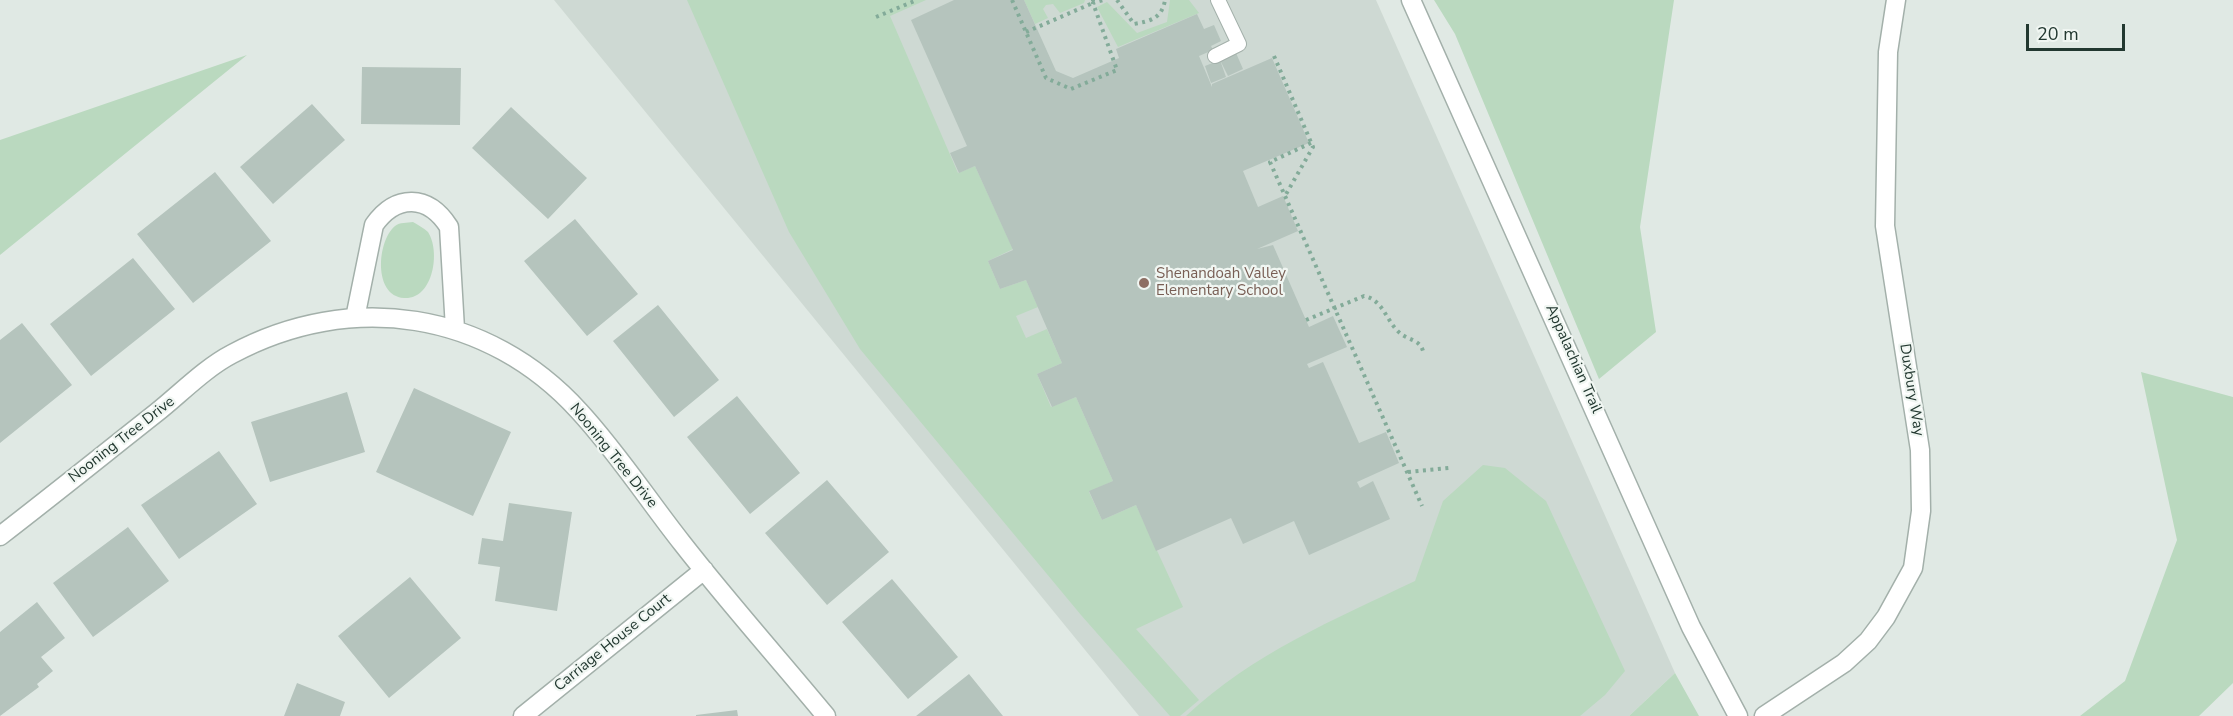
<!DOCTYPE html>
<html>
<head>
<meta charset="utf-8">
<style>
	body { margin:0 }
	#map { position:relative; width:2233px; height:716px; overflow:hidden; background:#e0e9e4; font-family:"Nunito Sans",sans-serif }
	canvas { display:block }
	.scale { position:absolute; left:2026px; top:24px; width:99px; height:27px; box-sizing:border-box; border:3px solid #223830; border-top:0; padding-left:8px; font-size:18px; line-height:21px; white-space:nowrap; color:#223830; -webkit-text-stroke:4px #f0f6f2; paint-order:stroke }
</style>
</head>
<body>
<div id="map">
<canvas width="2233" height="716"></canvas>
<div class="scale">20 m</div>
</div>
<script>
const g = document.querySelector('canvas').getContext('2d');
g.lineJoin = 'round';
function fill(path, color) {
  g.fillStyle = color;
  g.fill(path, 'evenodd');
}
function stroke(path, color, width, dash) {
  g.strokeStyle = color;
  g.lineWidth = width;
  g.lineCap = dash ? 'butt' : 'round';
  g.setLineDash(dash || []);
  g.stroke(path);
}
function label(font, color, halo, rows, align = 'center') {
  g.font = font + ' "Nunito Sans",sans-serif';
  g.lineWidth = 4.5;
  g.setLineDash([]);
  g.textBaseline = 'middle';
  g.strokeStyle = halo;
  g.fillStyle = color;
  for (const [text, x, y, turn = 0] of rows) {
    g.save();
    g.translate(x, y);
    g.rotate((+turn || 0) * Math.PI / 180);
    g.textAlign = isNaN(turn) ? turn : align;
    if (halo) g.strokeText(text, 0, 0);
    g.fillText(text, 0, 0);
    g.restore();
  }
}
const built = new Path2D(`
	M554 0H1376L1675 673 1629 716H1139Z`);
const green = new Path2D(`
	M687 0H926L890 16 958 173 975 166 1013 249 988 261 1000 289 1026 280 1038 307 1016 316 1026 338 1047 329 1062 363 1037 374 1051 407 1076 397 1113 481 1089 492 1102 520 1136 505 1183 607 1136 629 1199 700 1180 716H1170L1081 615 860 349 789 232Z
	M1024 0H1085L1084 3 1060 13 1053 4 1046 5 1043 9 1048 18 1035 24Z
	M1170 0H1189L1199 13 1118 47 1097 7 1107 2 1137 33 1167 22Z
	M1434 0H1674L1640 227 1656 332 1599 379 1455 34Z
	M247 55 0 255V140Z
	M413 222C418 225 424 228 428 232 441 252 433 300 404 298 373 296 377 241 395 226 400 222 407 223 413 222Z
	M2141 372 2233 397V683L2199 716H2080L2125 681 2177 540Z
	M1483 465 1505 468 1546 501 1625 671 1605 695 1580 716H1186C1252 654 1335 619 1415 581L1443 501Z
	M1675 673 1699 716H1629Z`);
const building = new Path2D(`
	M954 0H1024L1056 71 1073 78 1119 58 1116 49 1197 14 1204 29 1214 25 1221 41 1211 46 1213 50 1199 56 1212 87V84L1272 58 1309 143 1243 171 1258 207 1283 196 1298 231 1257 249 1273 245 1309 327 1333 316 1347 347 1307 364 1309 368 1323 362 1359 443 1386 432 1399 463 1357 482 1360 488 1373 481 1390 519 1309 555 1294 521 1243 544 1231 518 1156 551 1136 505 1102 520 1089 491 1113 481 1076 397 1052 407 1037 374 1062 363 1026 280 1000 289 988 261 1013 250 975 166 959 173 950 153 967 146 911 20Z
	M1236 53 1243 69 1228 76 1220 60Z
	M1220 60 1226 77 1211 83 1205 66Z
	M362 67 461 68 460 125 361 124Z
	M312 104 345 140 273 204 240 167Z
	M511 107 587 178 548 219 472 148Z
	M215 172 271 241 193 303 137 234Z
	M575 219 638 294 587 336 524 261Z
	M133 258 175 309 91 376 50 324Z
	M658 305 719 380 674 417 613 341Z
	M22 323 72 385 0 443V340Z
	M414 388 511 432 473 516 376 472Z
	M347 392 365 452 270 482 251 422Z
	M737 396 800 473 750 514 687 437Z
	M219 451 257 504 179 559 141 505Z
	M827 480 889 552 827 605 765 533Z
	M509 503 572 512 557 611 495 601 500 567 478 564 482 538 503 541Z
	M128 527 169 581 93 637 53 583Z
	M410 577 461 638 389 698 338 636Z
	M892 579 958 657 908 699 842 622Z
	M37 602 65 638 41 657 53 671 37 684 39 687 0 716V632Z
	M969 674 1003 716H916Z
	M297 683 345 702 340 716H284Z
	M737 710 738 716H696V715Z`);
const path = new Path2D(`
	M1012 0 1046 78 1071 89 1117 70 1093 3 1103 0
	M1117 0 1134 24C1151 21 1162 18 1165 0
	M876 17 917 0
	M1026 32 1093 3V0
	M1274 56 1313 147 1285 196
	M1311 143 1270 162 1422 506
	M1306 320 1364 296C1384 300 1386 322 1401 334 1409 340 1420 340 1423 351
	M1408 472 1449 468`);
const service = new Path2D(`
	M1215 56 1239 44 1218 0`);
const minor = new Path2D(`
	M1411 0 1691 627 1738 716
	M355 318 374 225C396 194 428 194 449 227L455 329
	M0 536C52 496 104 454 156 413 180 394 205 368 232 354 351 290 488 311 579 411 617 452 648 500 682 543 728 602 778 658 826 716
	M523 716 704 570
	M1764 716 1844 663 1868 641 1886 617 1913 568 1921 511 1920 450 1885 226 1888 52 1896 0`);
const markers = [
	[1144,283,6,"#8d6e63"]
];
const educationNames = [
	["Shenandoah Valley",1156,274],
	["Elementary School",1156,291]
];
const streetNames = [
	["Appalachian Trail",1573,359,66],
	["Duxbury Way",1911,390,81],
	["Nooning Tree Drive",122,440,-38],
	["Nooning Tree Drive",613,456,51],
	["Carriage House Court",613,643,-39]
];
fill(built, '#ced9d3');
fill(green, '#bad9bf');
fill(building, '#b5c4bd');
stroke(service, '#a3b0aa', 16);
stroke(minor, '#a3b0aa', 21);
stroke(path, '#83ab99', 4, [3, 4.5]);
stroke(service, '#fff', 14);
stroke(minor, '#fff', 18);
for (const [x, y, r, color] of markers) {
  const dot = new Path2D();
  dot.arc(x, y, r, 0, 2 * Math.PI);
  g.fillStyle = color;
  g.fill(dot);
  stroke(dot, '#f0f6f2', 2);
}
label('15px', '#785e54', '#f0f6f2', educationNames, 'left');
label('15px', '#223830', '#f0f6f2', streetNames);
</script>
</body>
</html>
